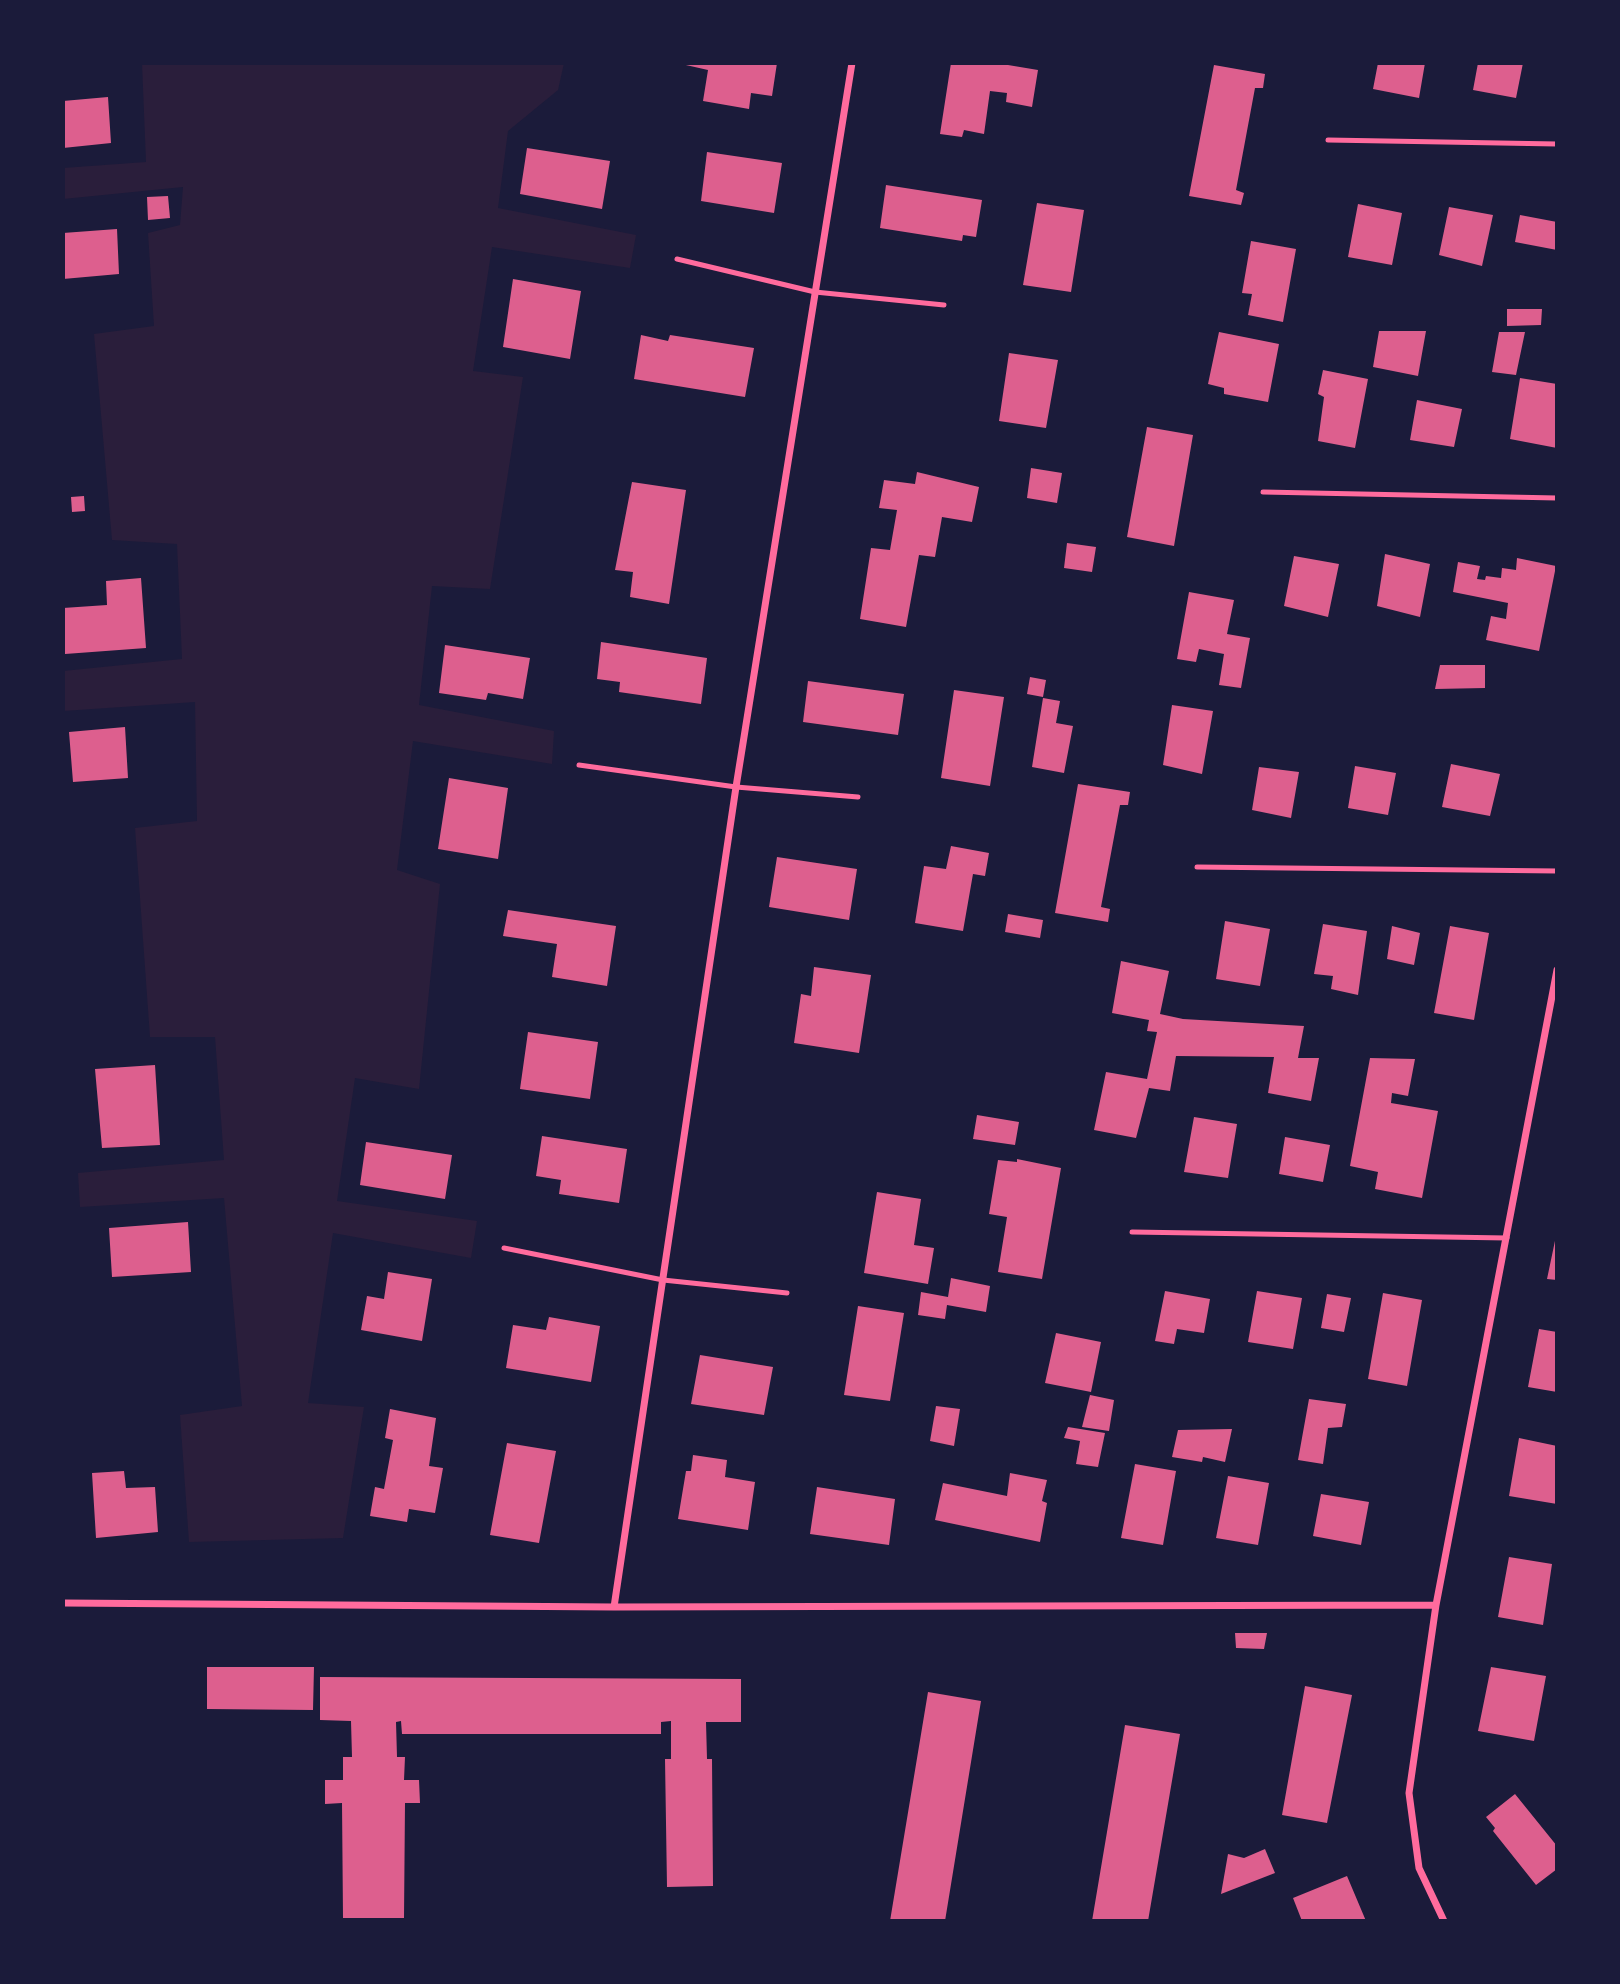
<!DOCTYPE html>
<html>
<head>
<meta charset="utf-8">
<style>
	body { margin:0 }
	#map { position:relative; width:1620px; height:1984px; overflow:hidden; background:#1b1b3a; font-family:"Archivo Narrow",sans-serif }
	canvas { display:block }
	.frame { position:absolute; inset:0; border:65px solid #1b1b3a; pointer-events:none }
</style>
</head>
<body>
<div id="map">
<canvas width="1620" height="1984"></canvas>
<div class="frame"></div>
</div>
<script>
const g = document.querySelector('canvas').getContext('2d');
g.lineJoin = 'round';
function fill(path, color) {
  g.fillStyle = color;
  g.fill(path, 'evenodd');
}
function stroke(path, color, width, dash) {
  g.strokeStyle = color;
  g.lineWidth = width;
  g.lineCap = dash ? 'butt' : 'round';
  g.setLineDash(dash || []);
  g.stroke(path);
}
const green = new Path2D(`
	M142 63H564L558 90 508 131 498 208 636 235 630 268 492 247 473 371 523 377 490 589 432 586 419 705 554 731 552 764 413 741 397 870 440 884 419 1089 355 1078 337 1201 477 1221 471 1258 333 1233 308 1403 364 1407 343 1538 189 1542 180 1415 242 1406 224 1198 80 1207 78 1173 224 1160 215 1037H150L135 828 197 821 195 702 63 711V671L182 659 177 544 112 540 94 334 154 326 148 233 180 225 183 187 63 199V168L146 162Z`);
const building = new Path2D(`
	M677 63H777L772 96 751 93 749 109 703 101 708 70Z
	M951 63H996L1038 70 1032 107 1006 102 1007 93 990 91 984 134 964 130 962 137 940 134Z
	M1378 63H1425L1419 98 1373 89Z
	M1478 63H1523L1516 98 1473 90Z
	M1214 65 1265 74 1263 88H1255L1236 190 1244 193 1241 205 1189 196Z
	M108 97 111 143 63 148V101Z
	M527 148 610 161 602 209 520 194Z
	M707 152 782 163 774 213 701 201Z
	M886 185 982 200 976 237 963 235 962 241 880 228Z
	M168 196 170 218 148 220 147 197Z
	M1037 203 1084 210 1071 292 1023 285Z
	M1358 204 1402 213 1392 265 1348 257Z
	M1449 207 1493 215 1482 266 1439 255Z
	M1520 215 1557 222V250L1515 242Z
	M117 229 119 274 63 279V233Z
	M1251 241 1296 249 1283 322 1248 315 1252 294 1242 293Z
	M513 279 581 291 570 359 503 347Z
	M1507 309H1542L1541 325 1507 326Z
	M1379 331H1426L1418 376 1373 367Z
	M1219 332 1279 344 1268 402 1224 394V388L1208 384Z
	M1499 332H1525L1516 375 1492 372Z
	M641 335 668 341 670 335 754 348 745 397 634 379Z
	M1009 353 1058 360 1046 428 999 421Z
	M1323 370 1368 379 1355 448 1318 441 1324 397 1318 394Z
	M1520 378 1557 384V448L1510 439Z
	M1417 400 1462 409 1454 447 1410 440Z
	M1147 427 1193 435 1174 546 1127 537Z
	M1031 468 1062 473 1057 503 1027 498Z
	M917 472 979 487 972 522 942 517 935 557 919 555 906 627 860 619 871 548 890 550 897 510 879 508 884 480 915 484Z
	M632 482 686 490 669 604 630 597 633 572 615 570Z
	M84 496 85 511 72 512 71 497Z
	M1067 543 1096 547 1092 572 1064 568Z
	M1385 554 1430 564 1420 617 1377 606Z
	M1294 556 1339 564 1328 617 1284 606Z
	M1517 558 1556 566 1539 651 1486 640 1491 616 1506 619 1508 603 1453 592 1458 562 1480 566 1477 579 1485 580 1486 576 1501 578 1502 568 1516 570Z
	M141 578 146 648 65 654 63 608 107 605 106 581Z
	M1189 592 1234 600 1227 634 1250 638 1241 688 1219 685 1224 654 1199 649 1196 662 1177 659Z
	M601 642 707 658 701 704 619 692 620 682 597 679Z
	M445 645 530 658 523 699 488 693 486 700 439 693Z
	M1440 665H1485V688L1435 689Z
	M1030 677 1046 680 1043 697 1027 694Z
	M808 681 904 694 898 735 803 722Z
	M954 690 1004 697 990 786 941 778Z
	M1043 698 1060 701 1056 723 1073 726 1064 773 1032 767Z
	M1172 705 1213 711 1202 774 1163 765Z
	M125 727 128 778 73 782 69 732Z
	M1451 764 1500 774 1490 816 1442 807Z
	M1355 766 1396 773 1388 815 1348 808Z
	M1259 767 1299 772 1291 818 1252 810Z
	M449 778 508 788 498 859 438 849Z
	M1078 784 1130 792 1128 805H1120L1101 907 1110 909 1108 922 1055 913Z
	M951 846 989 853 985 876 973 874 963 931 915 923 924 866 946 869Z
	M777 857 857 869 849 920 769 907Z
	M508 910 616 926 607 986 552 977 557 944 503 936Z
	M1008 914 1043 920 1040 938 1005 932Z
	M1225 921 1270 929 1260 986 1216 979Z
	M1323 924 1367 931 1358 995 1331 989 1333 976 1314 974Z
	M1392 926 1420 933 1414 965 1387 959Z
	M1450 926 1489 933 1474 1020 1434 1013Z
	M1121 961 1169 971 1160 1014 1183 1019 1304 1026 1298 1058H1319L1311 1101 1268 1093 1274 1057 1176 1056 1170 1091 1149 1088 1136 1138 1094 1130 1106 1072 1147 1079 1157 1032 1147 1031 1149 1020 1112 1013Z
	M814 967 871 975 859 1053 794 1043 801 994 811 996Z
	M528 1032 598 1042 590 1099 520 1089Z
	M1370 1058 1415 1059 1408 1096 1392 1093 1391 1103 1438 1111 1422 1198 1375 1189 1378 1172 1350 1166Z
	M155 1065 160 1145 102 1148 95 1069Z
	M977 1115 1019 1122 1015 1145 973 1139Z
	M1194 1117 1237 1124 1228 1178 1184 1172Z
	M542 1136 627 1149 619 1203 559 1194 561 1180 536 1176Z
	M1285 1137 1330 1145 1323 1182 1279 1174Z
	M366 1142 452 1155 445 1199 360 1185Z
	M1017 1159 1061 1168 1042 1279 998 1272 1007 1217 989 1214 998 1160 1017 1162Z
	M877 1192 921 1199 914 1245 934 1248 928 1284 864 1273Z
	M188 1222 191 1272 112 1277 109 1228Z
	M1556 1236H1557V1280L1547 1279Z
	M388 1272 432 1279 422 1341 361 1330 367 1296 384 1299Z
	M951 1278 990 1286 986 1312 947 1305 945 1319 918 1315 921 1292 948 1297Z
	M1165 1291 1210 1299 1204 1333 1177 1329 1174 1344 1155 1341Z
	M1257 1291 1302 1298 1293 1349 1248 1342Z
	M1383 1293 1422 1300 1407 1386 1368 1379Z
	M1327 1294 1351 1298 1344 1332 1321 1328Z
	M858 1306 904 1313 890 1401 844 1395Z
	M549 1317 600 1326 591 1382 506 1368 513 1325 546 1330Z
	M1539 1329 1557 1332V1392L1528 1387Z
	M1056 1333 1101 1342 1091 1392 1045 1383Z
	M700 1355 773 1367 764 1415 691 1404Z
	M1090 1395 1114 1400 1109 1431 1082 1427Z
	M1309 1399 1346 1404 1342 1427 1328 1428 1323 1464 1298 1460Z
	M936 1406 960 1409 954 1446 930 1441Z
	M390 1409 436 1418 429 1466 443 1468 435 1513 409 1509 407 1522 370 1516 375 1487 384 1489 393 1440 385 1438Z
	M1068 1427 1105 1433 1098 1467 1076 1464 1080 1441 1064 1438Z
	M1232 1429 1225 1462 1203 1457 1202 1462 1172 1457 1178 1430Z
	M1519 1438 1557 1446V1504L1509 1496Z
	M507 1443 556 1451 539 1543 490 1535Z
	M693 1455 727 1460 725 1477 755 1482 748 1530 678 1519 686 1471H691Z
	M1135 1464 1176 1471 1163 1545 1121 1538Z
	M124 1471 126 1488 155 1487 158 1532 96 1538 92 1473Z
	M1010 1473 1047 1480 1042 1501 1047 1503 1040 1542 935 1520 943 1483 1007 1496Z
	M1228 1476 1269 1483 1258 1545 1216 1538Z
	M817 1487 895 1499 889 1545 810 1534Z
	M1321 1494 1369 1502 1361 1545 1313 1536Z
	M1509 1557 1552 1564 1543 1625 1498 1617Z
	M1235 1633H1267L1264 1649 1236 1648Z
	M207 1667H314L313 1710 207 1709Z
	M1491 1667 1546 1676 1534 1741 1478 1731Z
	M320 1677 741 1679V1722H706L707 1759H712L713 1886 667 1887 665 1759H671V1721L661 1722V1734H402L401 1721 396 1722 397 1757H405L404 1780H419L420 1803H405L404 1918H343L342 1803 325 1804V1780H343V1757H352L351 1721 320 1720Z
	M1305 1686 1352 1695 1327 1823 1282 1815Z
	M928 1692 981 1701 945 1921H890Z
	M1125 1725 1180 1734 1148 1921H1092Z
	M1515 1794 1557 1846V1869L1536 1885 1493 1831 1495 1828 1486 1817Z
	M1265 1849 1275 1873 1221 1894 1228 1854 1244 1858Z
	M1347 1876 1366 1921H1302L1293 1898Z`);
const service = new Path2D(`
	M1328 140 1557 144
	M677 259 815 292 944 305
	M1263 492 1557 498
	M579 765 736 787 858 797
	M1197 867 1557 871
	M1132 1232 1507 1238
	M504 1248 663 1280 787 1293`);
const minor = new Path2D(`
	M63 1603 614 1607 1436 1605
	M614 1607 736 787 852 63
	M1444 1921 1419 1868 1409 1793 1436 1605 1557 970`);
fill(green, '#2a1e3b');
fill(building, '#dd5f8e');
stroke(service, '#ff6b9d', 5);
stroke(minor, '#ff6b9d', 7);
</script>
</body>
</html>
